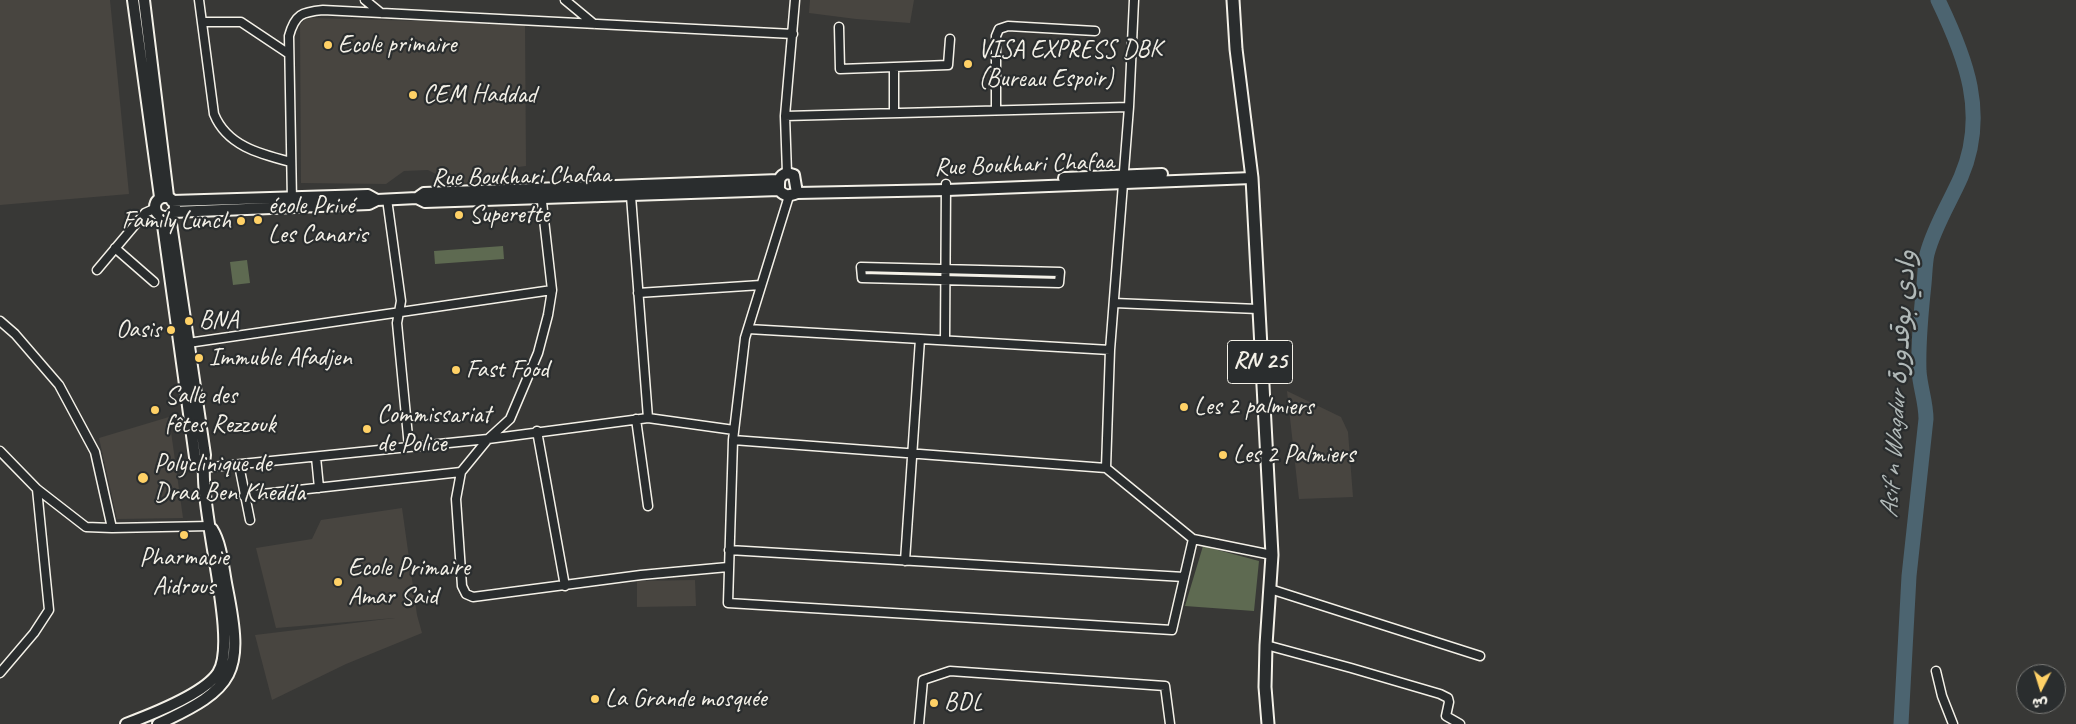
<!DOCTYPE html>
<html>
<head>
<meta charset="utf-8">
<style>
	body { margin:0 }
	#map { position:relative; width:2076px; height:724px; overflow:hidden; background:#383836; font-family:Caveat,"Playpen Sans Arabic",sans-serif }
	canvas { display:block }
	.north { position:absolute; left:2016px; top:664px; width:50px; height:50px; box-sizing:border-box; background:#2a2d2e; border:1px solid #7b7b78; border-radius:50%; rotate:185deg; font-size:14px; font-weight:700; line-height:20px; text-align:center; color:#f4f1e8 }
	.north::after { content:''; display:block; margin:auto; width:18px; height:22px; background:#ffd166; clip-path:polygon(50% 0,100% 100%,50% 72%,0 100%) }
</style>
</head>
<body>
<div id="map">
<canvas width="2076" height="724"></canvas>
<div class="north">ش</div>
</div>
<script>
const g = document.querySelector('canvas').getContext('2d');
g.lineJoin = 'round';
function fill(path, color) {
  g.fillStyle = color;
  g.fill(path, 'evenodd');
}
function stroke(path, color, width, dash) {
  g.strokeStyle = color;
  g.lineWidth = width;
  g.lineCap = dash ? 'butt' : 'round';
  g.setLineDash(dash || []);
  g.stroke(path);
}
function label(font, color, halo, rows, align = 'center') {
  g.font = font + ' Caveat,"Playpen Sans Arabic",sans-serif';
  g.lineWidth = 4.5;
  g.setLineDash([]);
  g.textBaseline = 'middle';
  g.strokeStyle = halo;
  g.fillStyle = color;
  for (const [text, x, y, turn = 0] of rows) {
    g.save();
    g.translate(x, y);
    g.rotate((+turn || 0) * Math.PI / 180);
    g.textAlign = isNaN(turn) ? turn : align;
    if (halo) g.strokeText(text, 0, 0);
    g.fillText(text, 0, 0);
    g.restore();
  }
}
const built = new Path2D(`
	M0 0H110L129 194 0 205Z
	M810 0H914L910 23 856 19 809 13Z
	M312 18 525 24 526 166 518 167V182L454 183 428 170 404 171 386 184 301 183 300 25 305 19Z
	M1287 391 1341 417 1348 432 1353 497 1299 499Z
	M169 417 183 518 117 519 99 438Z
	M402 508 417 615 422 633 346 664 272 700 255 635 395 618 276 628 256 548 312 539 321 520Z
	M695 580 696 606 637 607V581Z`);
const green = new Path2D(`
	M503 246 504 259 435 264 434 251Z
	M247 260 250 283 233 285 230 262Z
	M1203 546 1259 561 1254 611 1185 606Z`);
const river = new Path2D(`
	M1901 724 1909 576 1926 419C1926 402 1920 387 1919 371 1918 342 1921 312 1924 284 1925 274 1925 263 1927 254 1934 227 1950 202 1961 177 1988 114 1966 58 1938 0`);
const minor = new Path2D(`
	M199 0 214 114C227 146 260 154 291 162
	M365 0 381 13
	M565 0 594 24
	M202 22H241L289 54
	M839 27 840 69 948 65 950 39
	M894 67V113
	M996 110V36L999 29 1008 26 1095 31
	M785 116 1129 107
	M787 173 785 116 795 0
	M631 196 648 418
	M789 196 745 338 733 440 728 603 1172 630 1193 539
	M387 199 401 301 397 323 409 447
	M292 201 289 36C295 14 302 12 323 10L793 34
	M115 248 154 282
	M861 267 1060 272 1059 283 862 278Z
	M97 270 145 213 156 208
	M638 293 761 285
	M1114 303 1258 309
	M0 321 15 334 59 385 95 452 112 528
	M945 340 946 184
	M188 343 552 290
	M1110 350 1129 107 1134 0
	M636 419 648 506
	M537 431 565 586
	M733 440 1106 468 1110 350 748 329
	M0 451 37 489 86 527 112 528 210 526
	M316 457 319 488
	M239 465 250 520
	M202 468 488 439 510 419 538 353 548 315 552 290 541 193
	M1106 468 1193 539 1272 555
	M244 496 461 472
	M729 550 1184 577
	M905 561 920 339
	M728 567 641 575 473 597 466 594 462 586 456 499 461 472 488 439 648 418 734 430
	M1270 589 1480 656
	M1266 645 1351 668 1440 694 1448 698 1449 702 1446 716 1460 724
	M1936 671 1942 696 1953 724
	M0 673 34 633 49 610 37 489
	M919 724 923 680 950 671 1165 686 1170 724`);
const secondary = new Path2D(`
	M133 0 160 197
	M144 0 168 196
	M1064 178 1162 174
	M797 193 794 175 787 173C778 176 779 181 779 190 785 197 789 196 797 193L947 190 1252 178
	M155 207a10 10 0 1 1 20 0a10 10 0 1 1-20 0Z
	M417 198 424 193 779 180
	M417 198 425 202 779 190
	M172 201 368 195 377 200
	M173 212 369 204 377 200 417 198
	M162 218 195 457 202 468
	M126 724C150 715 204 694 218 673 240 639 196 505 205 455L170 217
	M158 724C236 688 244 673 227 588 223 569 222 545 212 529`);
const primary = new Path2D(`
	M1233 0 1236 49 1252 178 1272 555 1266 645 1265 687 1268 724`);
const markers = [
	[328,45,5,"#ffd166"],
	[968,64,5,"#ffd166"],
	[413,95,5,"#ffd166"],
	[459,215,5,"#ffd166"],
	[258,220,5,"#ffd166"],
	[241,221,5,"#ffd166"],
	[189,321,5,"#ffd166"],
	[171,330,5,"#ffd166"],
	[199,358,5,"#ffd166"],
	[456,370,5,"#ffd166"],
	[1184,407,5,"#ffd166"],
	[155,410,5,"#ffd166"],
	[367,429,5,"#ffd166"],
	[1223,455,5,"#ffd166"],
	[143,478,6,"#ffd166"],
	[184,535,5,"#ffd166"],
	[338,582,5,"#ffd166"],
	[595,699,5,"#ffd166"],
	[934,703,5,"#ffd166"]
];
const shields = [
	[1260,362,65]
];
const shieldNames = [
	["RN 25",1260,362]
];
const poiNames = [
	["Ecole primaire",338,45],
	["VISA EXPRESS DBK",978,50],
	["(Bureau Espoir)",978,79],
	["CEM Haddad",423,95],
	["école Privé",268,206],
	["Les Canaris",268,235],
	["Superette",469,215],
	["Family Lunch",231,221,"right"],
	["BNA",199,321],
	["Oasis",161,330,"right"],
	["Immuble Afadjen",209,358],
	["Fast Food",466,370],
	["Salle des",165,396],
	["fêtes Rezzouk",165,425],
	["Les 2 palmiers",1194,407],
	["Commissariat",377,415],
	["de Police",377,444],
	["Les 2 Palmiers",1233,455],
	["Polyclinique de",154,464],
	["Draa Ben Khedda",154,493],
	["Pharmacie",184,558,"center"],
	["Aidrous",184,587,"center"],
	["Ecole Primaire",348,568],
	["Amar Said",348,597],
	["La Grande mosquée",605,699],
	["BDL",944,703]
];
const streetNames = [
	["Rue Boukhari Chafaa",1024,165,-2],
	["Rue Boukhari Chafaa",521,177,-1]
];
const waterNames = [
	["Asif n Wagdur وادي بوقدورة",1899,384,-86]
];
fill(built, '#484540');
fill(green, '#5e6a51');
stroke(river, '#4c6470', 15);
stroke(minor, '#f4f1e8', 11);
stroke(secondary, '#f4f1e8', 14);
stroke(primary, '#f4f1e8', 15);
stroke(minor, '#2a2d2e', 8);
stroke(secondary, '#2a2d2e', 10);
stroke(primary, '#2a2d2e', 11);
for (const [x, y, r, color] of markers) {
  const dot = new Path2D();
  dot.arc(x, y, r, 0, 2 * Math.PI);
  g.fillStyle = color;
  g.fill(dot);
  stroke(dot, '#2a2d2e', 2);
}
for (const [x, y, w] of shields) {
  const box = new Path2D();
  box.roundRect(x - w / 2, y - 21.5, w, 43, 4);
  g.fillStyle = '#2a2d2e';
  g.fill(box);
  stroke(box, '#f4f1e8', 1);
}
label('bold 24px', '#f4f1e8', null, shieldNames);
label('25px', '#f4f1e8', '#2a2d2e', poiNames, 'left');
label('25px', '#f4f1e8', '#2a2d2e', streetNames);
label('italic 26px', '#b1b9b8', '#2a2d2e', waterNames);
</script>
</body>
</html>
